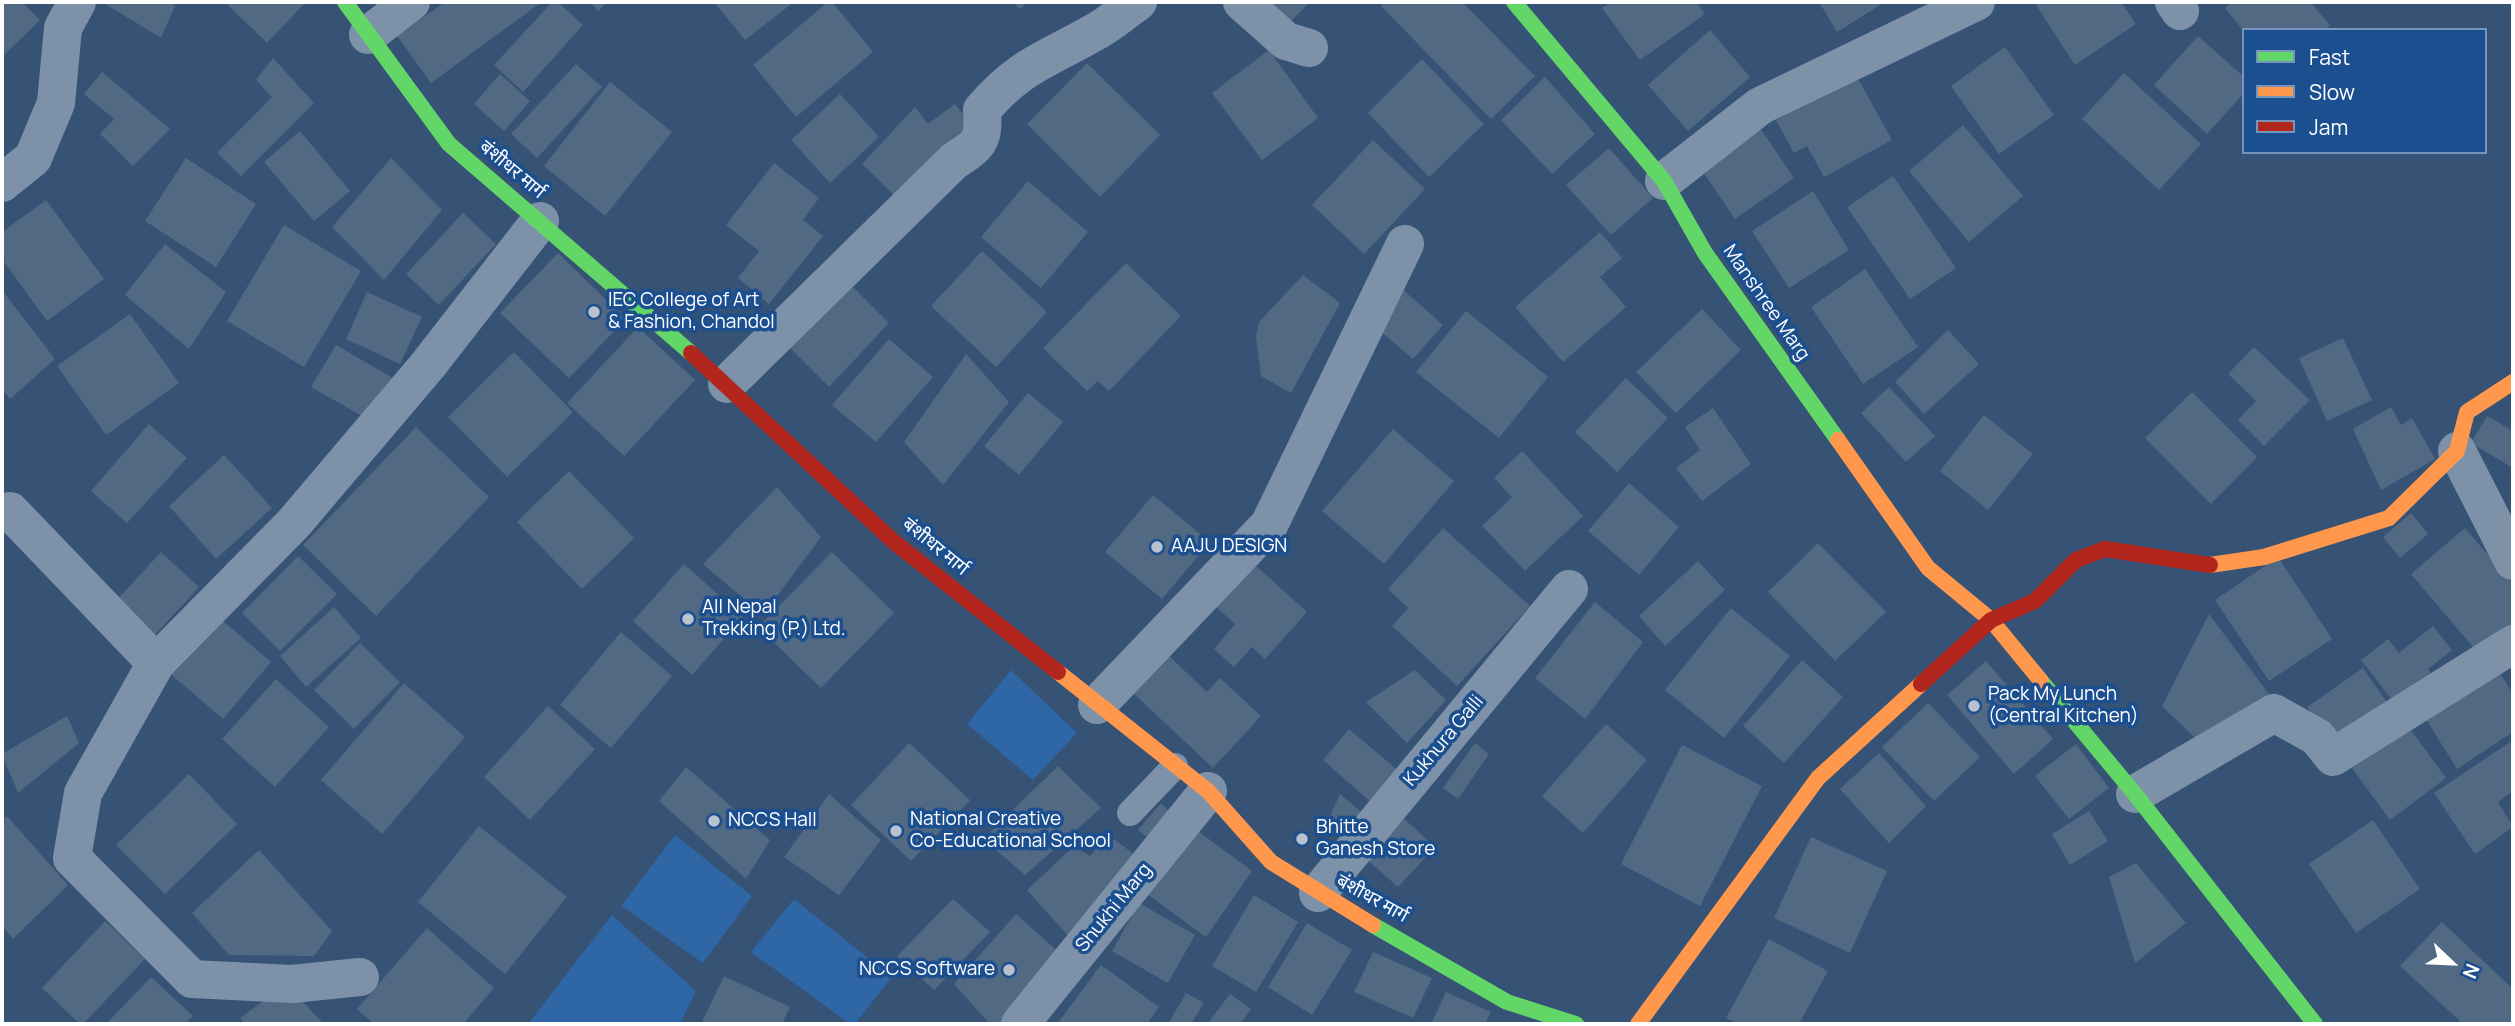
<!DOCTYPE html>
<html>
<head>
<meta charset="utf-8">
<style>
	body { margin:0 }
	#map { position:relative; width:2515px; height:1026px; overflow:hidden; background:#365274; font-family:Manrope,sans-serif }
	canvas { display:block }
	.frame { position:absolute; inset:0; border:4px solid #fff; pointer-events:none }
	.legend { position:absolute; left:2242px; top:28px; width:245px; height:126px; box-sizing:border-box; background:#1b4f8f; border:2px solid #7695bc; margin:0; padding:9px 12px; list-style:none; font-size:21px; color:#fff }
	.legend li { display:flex; align-items:center; gap:14px; height:35px }
	.legend b { width:35px; border:2px solid #7695bc }
	.north { position:absolute; left:2417px; top:928px; width:70px; height:70px; -webkit-text-stroke:5px #1b4f8f; paint-order:stroke; rotate:113deg; font-size:19px; font-weight:700; line-height:28px; text-align:center; color:#fff }
	.north::after { content:''; display:block; margin:auto; width:24px; height:32px; background:#fff; clip-path:polygon(50% 0,100% 100%,50% 72%,0 100%) }
</style>
</head>
<body>
<div id="map">
<canvas width="2515" height="1026"></canvas>
<div class="frame"></div>
<ul class="legend">
<li><b style="height:9px;background:#63d668"></b>Fast</li>
<li><b style="height:9px;background:#ff974d"></b>Slow</li>
<li><b style="height:9px;background:#b3261e"></b>Jam</li>
</ul>
<div class="north">N</div>
</div>
<script>
const g = document.querySelector('canvas').getContext('2d');
g.lineJoin = 'round';
function fill(path, color) {
  g.fillStyle = color;
  g.fill(path, 'evenodd');
}
function stroke(path, color, width, dash) {
  g.strokeStyle = color;
  g.lineWidth = width;
  g.lineCap = dash ? 'butt' : 'round';
  g.setLineDash(dash || []);
  g.stroke(path);
}
function label(font, color, halo, rows, align = 'center') {
  g.font = font + ' Manrope,"Noto Sans Devanagari",sans-serif';
  g.lineWidth = 7;
  g.setLineDash([]);
  g.textBaseline = 'middle';
  g.strokeStyle = halo;
  g.fillStyle = color;
  for (const [text, x, y, turn = 0] of rows) {
    g.save();
    g.translate(x, y);
    g.rotate((+turn || 0) * Math.PI / 180);
    g.textAlign = isNaN(turn) ? turn : align;
    if (halo) g.strokeText(text, 0, 0);
    g.fillText(text, 0, 0);
    g.restore();
  }
}
const green = new Path2D(`
	M1011 670 1077 733 1033 780 967 724Z
	M675 835 752 896 703 963 621 906Z
	M794 899 892 977 855 1024H850L751 952Z
	M612 915 696 991 680 1024H528Z`);
const building = new Path2D(`
	M2 2H22L40 20 2 57Z
	M102 2H169L175 6 161 38Z
	M225 2H306L267 43Z
	M445 2H538L539 4 431 83 397 36Z
	M552 2H558L583 25 523 92 494 65Z
	M590 2H607L598 11Z
	M714 2H794L745 40Z
	M828 2H832L873 52 796 117 753 65Z
	M1013 2H1028L1020 9Z
	M1263 2H1310L1286 26Z
	M1385 2H1462L1535 76 1491 119 1381 6Z
	M1611 2H1696L1705 14 1640 60 1602 8Z
	M1819 2H1885L1837 32Z
	M2034 2H2121L2136 24 2075 65Z
	M2232 2H2310L2330 25 2326 30H2243L2225 8Z
	M1710 30 1750 77 1688 131 1648 85Z
	M2198 36 2244 77V93L2207 134 2154 85Z
	M2005 47 2054 115 1999 154 1951 86Z
	M1269 50 1318 118 1262 160 1212 93Z
	M273 58 314 103 241 176 217 153 272 97 256 80Z
	M1422 59 1484 124 1429 177 1368 113Z
	M1087 63 1160 135 1100 197 1027 124Z
	M576 64 602 87 537 158 511 134Z
	M102 72 170 129 133 166 100 134 114 119 84 94Z
	M2124 73 2201 144 2159 190 2082 119Z
	M500 74 530 101 504 131 474 104Z
	M1856 75 1892 140 1824 177 1807 146 1794 153 1776 120Z
	M1545 77 1595 134 1552 174 1501 120Z
	M610 82 672 132 605 216 544 166Z
	M840 94 879 137 830 183 791 140Z
	M955 104 970 123 894 195 862 164 915 107 928 124Z
	M1758 125 1794 178 1735 219 1699 166Z
	M1963 125 2023 196 1969 242 1909 171Z
	M300 131 350 191 314 221 264 162Z
	M1373 140 1425 189 1364 254 1312 205Z
	M1609 148 1653 198 1611 235 1566 185Z
	M186 158 256 204 216 267 145 221Z
	M391 158 442 210 384 280 332 227Z
	M774 163 819 198 803 220 823 236 769 304 738 278 759 251 726 225Z
	M1893 176 1956 268 1910 299 1847 207Z
	M1028 181 1088 232 1041 288 981 237Z
	M1813 191 1849 250 1789 288 1752 231Z
	M46 200 104 279 47 321 2 259V232Z
	M463 213 496 244 439 305 406 274Z
	M284 225 361 271 304 367 227 321Z
	M1600 232 1622 258 1600 277 1626 307 1563 362 1515 307Z
	M165 244 226 292 189 349 125 295Z
	M982 251 1047 312 996 367 931 306Z
	M558 253 626 319 569 378 500 313Z
	M1126 263 1181 316 1109 391 1098 381 1087 391 1043 348Z
	M1865 269 1918 347 1863 384 1811 307Z
	M1303 275 1340 303 1291 393 1261 376 1256 337 1259 322Z
	M847 281 889 323 829 387 787 345Z
	M1401 288 1443 325 1413 359 1371 323Z
	M367 292 422 317 400 364 346 339Z
	M5 294 55 359 10 399 2 389V297Z
	M1702 309 1741 350 1676 413 1636 372Z
	M1466 311 1548 377 1499 438 1416 372Z
	M130 314 179 383 106 435 57 366Z
	M638 327 695 380 624 456 567 403Z
	M1948 330 1979 364 1924 414 1895 382Z
	M2343 338 2372 400 2327 421 2299 358Z
	M889 339 933 377 876 442 832 405Z
	M336 345 393 378 369 420 311 387Z
	M2254 347 2310 400 2264 446 2238 420 2256 401 2228 374Z
	M514 352 573 412 507 477 448 417Z
	M966 354 1009 402 943 485 904 442Z
	M1626 378 1668 418 1617 472 1575 432Z
	M1889 387 1935 436 1906 462 1861 413Z
	M2192 392 2257 457 2211 504 2145 438Z
	M1028 393 1063 422 1019 475 984 446Z
	M2391 407 2401 425 2412 418 2435 459 2381 490 2353 429Z
	M1713 408 1751 464 1702 501 1676 468 1700 450 1685 427Z
	M1984 415 2033 454 1988 510 1940 471Z
	M2487 416 2513 431V468L2471 443Z
	M149 424 187 458 127 523 91 491Z
	M416 427 489 497 376 616 303 545Z
	M1393 429 1454 481 1384 564 1322 511Z
	M1522 451 1583 516 1525 571 1482 526 1512 497 1494 478Z
	M224 455 272 508 216 559 169 506Z
	M569 471 634 538 582 589 517 522Z
	M1629 483 1679 527 1639 575 1588 531Z
	M777 487 821 537 763 615 703 564Z
	M1153 495 1210 542 1162 599 1105 552Z
	M2411 513 2428 534 2400 558 2383 537Z
	M1443 528 1530 606 1457 686 1392 626 1408 608 1388 589Z
	M2465 528 2513 584V624L2479 654 2411 574Z
	M1818 543 1886 612 1835 661 1768 592Z
	M161 552 199 587 153 637 115 602Z
	M832 552 894 613 821 688 758 627Z
	M298 556 337 594 280 651 242 613Z
	M2278 557 2332 639 2269 681 2215 600Z
	M1698 561 1725 590 1665 646 1639 616Z
	M684 564 743 617 692 675 633 621Z
	M1254 564 1307 612 1265 659 1252 647 1234 667 1214 649 1235 624 1216 607Z
	M1595 602 1643 642 1585 719 1535 678Z
	M334 607 361 638 306 687 280 656Z
	M1731 608 1790 656 1724 738 1665 690Z
	M215 614 271 662 223 719 167 671Z
	M2209 614 2271 697 2203 746 2162 706Z
	M2433 626 2452 650 2428 669 2435 679 2398 708 2361 660 2388 639 2399 653Z
	M621 632 672 676 611 748 560 705Z
	M360 643 400 682 354 729 314 690Z
	M1167 654 1207 692 1220 678 1261 716 1213 768 1132 692Z
	M1802 660 1843 697 1784 763 1743 726Z
	M1986 661 2053 739 2014 774 1947 695Z
	M2495 665 2513 694V732L2457 769 2422 713Z
	M2363 668 2391 708 2335 747 2307 707Z
	M1415 670 1446 700 1407 743 1366 702Z
	M276 679 329 727 275 787 222 739Z
	M404 683 465 737 382 834 321 780Z
	M1928 703 1980 757 1934 801 1882 747Z
	M548 706 595 749 530 820 484 777Z
	M67 716 79 743 18 793 2 754Z
	M1606 724 1647 760 1583 833 1542 796Z
	M2408 726 2446 778 2390 820 2352 768Z
	M1349 729 1401 773 1374 805 1323 760Z
	M2510 742 2513 748V791L2498 802 2513 827 2475 854 2434 793Z
	M909 743 970 800 911 861 851 805Z
	M1475 743 1489 754 1458 799 1443 788Z
	M2076 744 2109 788 2069 819 2035 776Z
	M1682 745 1762 786 1700 906 1621 864Z
	M1879 753 1926 806 1889 843 1840 789Z
	M1058 766 1101 808 1025 875 983 839Z
	M686 767 770 840 746 879 659 801Z
	M189 774 237 824 165 894 116 845Z
	M829 794 881 840 839 895 784 857Z
	M1340 794 1366 816 1348 837 1330 816Z
	M1161 803 1176 818 1155 843 1138 830Z
	M2089 811 2108 841 2070 865 2052 834Z
	M1399 814 1435 847 1398 887 1363 856Z
	M7 816 68 885 13 939 2 926V820Z
	M2373 820 2420 889 2356 933 2309 864Z
	M1190 825 1252 871 1206 937 1143 891Z
	M479 826 567 897 505 974 418 902Z
	M1108 835 1134 854 1070 938 1027 890 1074 846 1090 856Z
	M1811 837 1887 871 1850 953 1774 918Z
	M259 850 332 931 314 956 229 955 192 913Z
	M2136 863 2186 923 2135 963 2109 877Z
	M1254 895 1298 922 1256 992 1212 966Z
	M953 899 990 932 934 990 897 956Z
	M1139 903 1195 935 1168 983 1112 951Z
	M1016 914 1064 957 1007 1024H990L954 984Z
	M105 921 145 959 83 1024H80L42 988Z
	M2442 922 2513 989V1024H2463L2400 966Z
	M1307 923 1352 950 1312 1015 1268 987Z
	M427 928 494 988 463 1024H374L357 1009Z
	M1769 939 1828 971 1799 1024H1738L1726 1018Z
	M1373 952 1432 978 1413 1018 1354 992Z
	M1101 965 1159 1007 1147 1024H1057Z
	M724 976 790 1007 782 1024H701Z
	M151 977 193 1016 185 1024H106Z
	M286 984 324 1024H245L240 1018Z
	M1446 992 1491 1012 1485 1024H1431Z
	M1186 993 1204 1003 1191 1024H1168Z
	M1230 994 1251 1009 1240 1024H1207Z`);
const lane = new Path2D(`
	M1130 813 1175 766`);
const street = new Path2D(`
	M1242 2 1286 41 1309 48
	M2174 2 2180 11
	M368 35 411 2
	M1664 181 1760 106 1976 2
	M2 183 33 158 56 103 63 28 77 2
	M727 384 954 161C980 144 984 141 982 110 1019 66 1046 60 1093 33 1109 25 1123 12 1138 2
	M2457 451 2513 561
	M10 511 156 663
	M1097 705 1269 525 1405 244
	M2135 794 2274 713 2317 737 2333 757 2513 644
	M1318 893 1569 589
	M360 977 292 984 192 979 72 858 83 793 156 663 294 523 428 365 540 221
	M1020 1024 1208 791`);
const fast = new Path2D(`
	M345 2 449 144 691 353
	M1514 2 1664 181 1705 253 1838 440
	M2041 681 2135 794 2315 1024
	M1373 925 1507 1002 1576 1024`);
const slow = new Path2D(`
	M1838 440 1928 568 1991 620 2041 681
	M2210 565 2264 557 2389 518 2457 451 2467 412 2513 382
	M1058 672 1208 791 1271 862 1373 925
	M1638 1024 1818 778 1921 684`);
const jam = new Path2D(`
	M691 353 894 542 1058 672
	M1921 684 1991 620 2035 601 2076 560 2105 549 2210 565`);
const markers = [
	[594,312,7,"#b9c2ce"],
	[1157,547,7,"#b9c2ce"],
	[688,619,7,"#b9c2ce"],
	[1974,706,7,"#b9c2ce"],
	[714,821,7,"#b9c2ce"],
	[896,831,7,"#b9c2ce"],
	[1302,839,7,"#b9c2ce"],
	[1009,970,7,"#b9c2ce"]
];
const streetNames = [
	["बंशीधर मार्ग",512,170,40],
	["Manshree Marg",1766,303,55],
	["बंशीधर मार्ग",935,547,39],
	["Kukhura Galli",1444,741,-50],
	["बंशीधर मार्ग",1372,899,29],
	["Shukhi Marg",1114,908,-51]
];
const poiNames = [
	["IEC College of Art",608,301],
	["& Fashion, Chandol",608,323],
	["AAJU DESIGN",1171,547],
	["All Nepal",702,608],
	["Trekking (P.) Ltd.",702,630],
	["Pack My Lunch",1988,695],
	["(Central Kitchen)",1988,717],
	["National Creative",910,820],
	["Co-Educational School",910,842],
	["NCCS Hall",728,821],
	["Bhitte",1316,828],
	["Ganesh Store",1316,850],
	["NCCS Software",995,970,"right"]
];
fill(green, '#2f66a5');
fill(building, '#526984');
stroke(lane, '#7d92a8', 26);
stroke(street, '#7d92a8', 38);
stroke(fast, '#63d668', 16);
stroke(slow, '#ff974d', 16);
stroke(jam, '#b3261e', 16);
for (const [x, y, r, color] of markers) {
  const dot = new Path2D();
  dot.arc(x, y, r, 0, 2 * Math.PI);
  g.fillStyle = color;
  g.fill(dot);
  stroke(dot, '#1b4f8f', 2.5);
}
label('19px', '#fff', '#1b4f8f', streetNames);
label('19px', '#fff', '#1b4f8f', poiNames, 'left');
</script>
</body>
</html>
